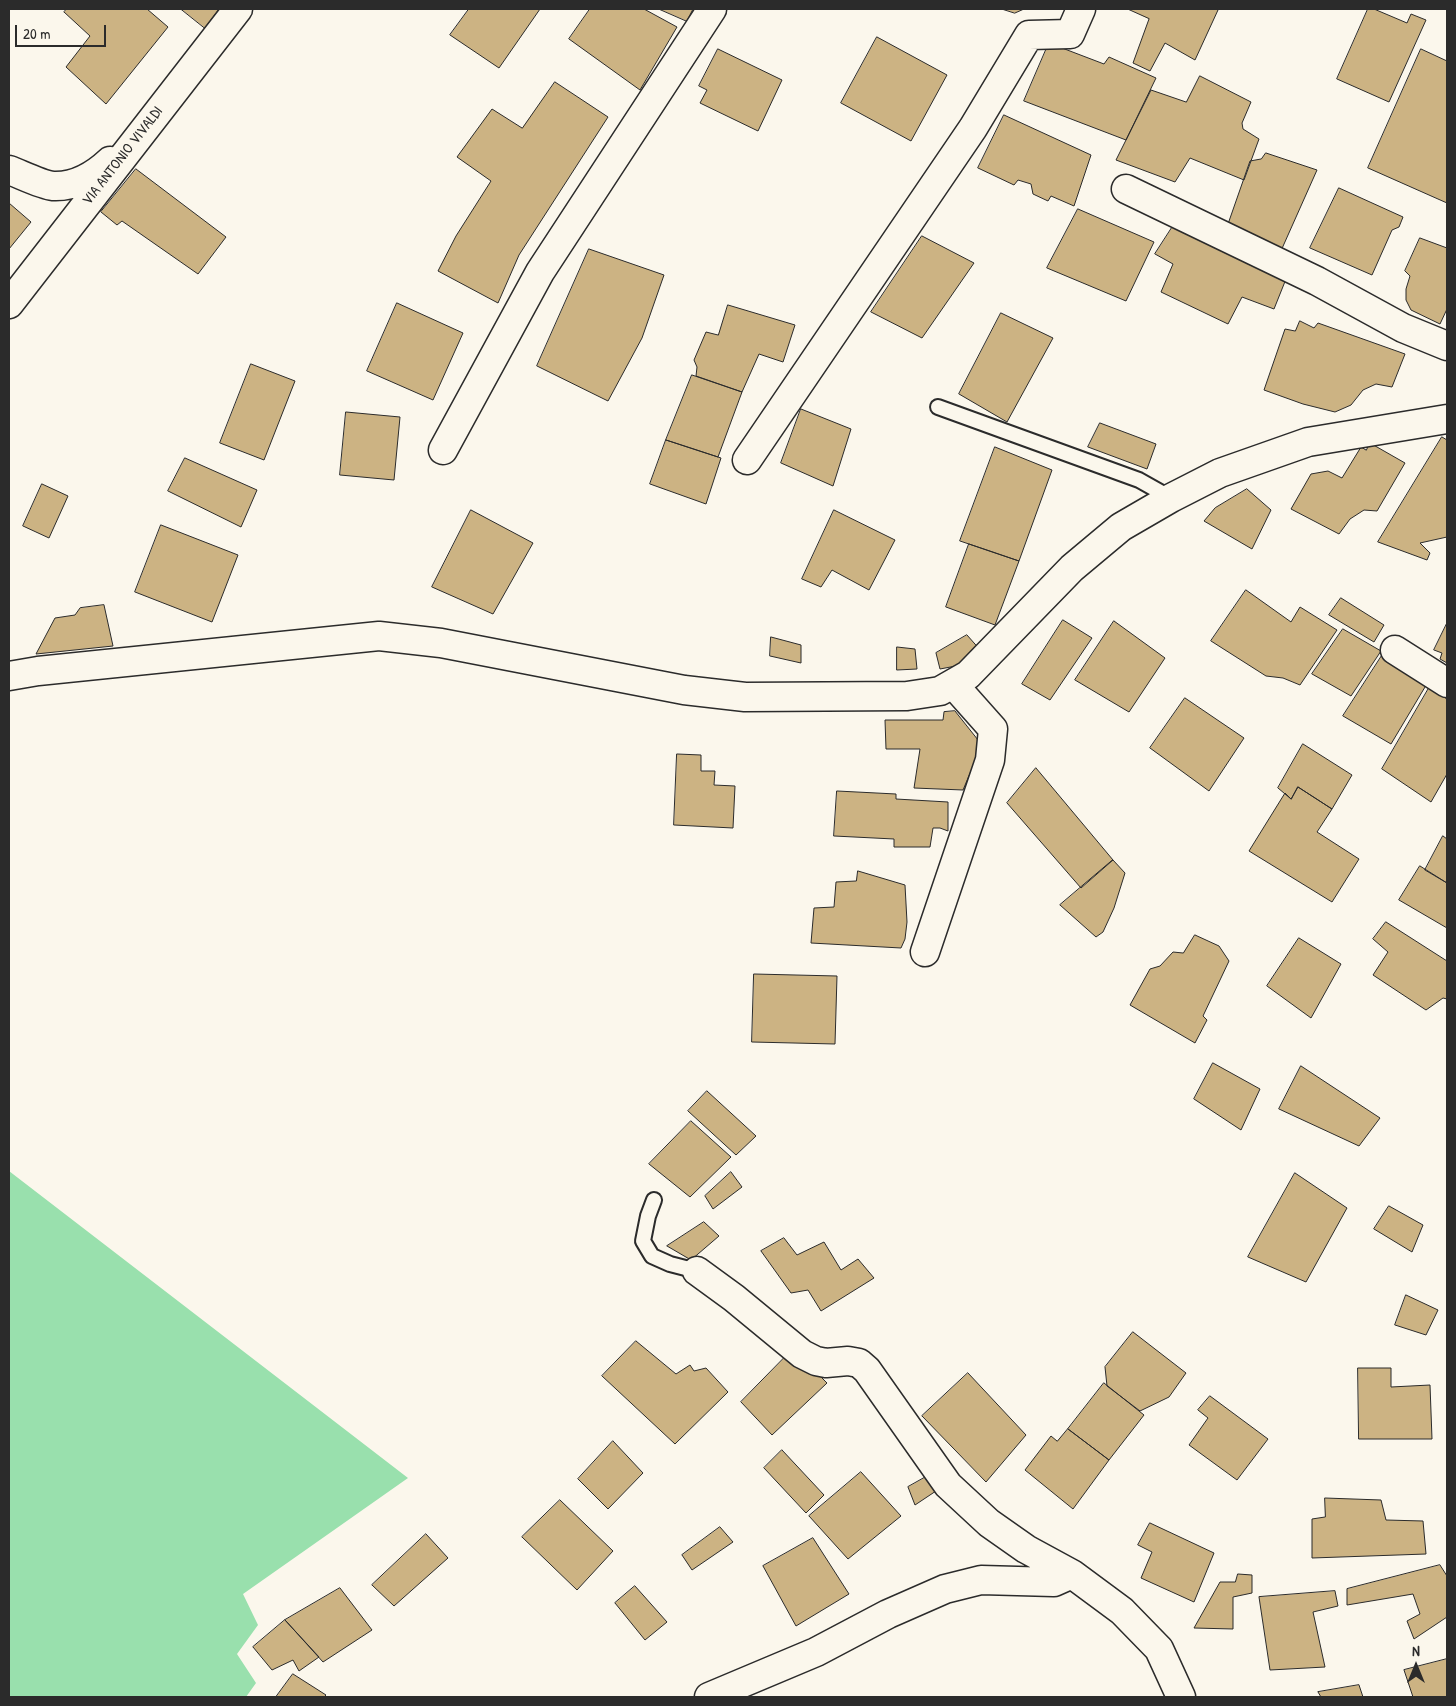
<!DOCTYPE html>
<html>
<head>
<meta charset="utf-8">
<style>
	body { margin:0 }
	#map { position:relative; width:1456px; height:1706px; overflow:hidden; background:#fbf7ec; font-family:"Patrick Hand",sans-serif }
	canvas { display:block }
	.frame { position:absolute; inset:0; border:10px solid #2b2b2b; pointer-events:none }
	.north { position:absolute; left:1391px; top:1641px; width:50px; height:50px; -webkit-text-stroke:4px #fbf7ec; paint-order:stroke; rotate:0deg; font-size:14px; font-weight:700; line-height:20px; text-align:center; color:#2b2b2b }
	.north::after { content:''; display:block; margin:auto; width:18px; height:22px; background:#2b2b2b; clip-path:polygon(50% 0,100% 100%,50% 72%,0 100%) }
	.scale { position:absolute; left:15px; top:25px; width:91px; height:22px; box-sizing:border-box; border:2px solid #2b2b2b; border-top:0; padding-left:6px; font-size:15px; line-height:18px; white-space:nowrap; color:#2b2b2b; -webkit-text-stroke:4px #fbf7ec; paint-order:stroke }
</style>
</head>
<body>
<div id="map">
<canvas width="1456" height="1706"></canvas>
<div class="frame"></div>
<div class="north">N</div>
<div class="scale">20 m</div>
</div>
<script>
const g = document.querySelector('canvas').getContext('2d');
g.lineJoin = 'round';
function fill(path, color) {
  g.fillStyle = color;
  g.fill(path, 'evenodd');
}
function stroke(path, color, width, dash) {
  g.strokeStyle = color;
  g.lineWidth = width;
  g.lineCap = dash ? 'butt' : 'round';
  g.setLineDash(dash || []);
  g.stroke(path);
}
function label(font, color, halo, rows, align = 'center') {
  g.font = font + ' "Patrick Hand",sans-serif';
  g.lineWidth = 5;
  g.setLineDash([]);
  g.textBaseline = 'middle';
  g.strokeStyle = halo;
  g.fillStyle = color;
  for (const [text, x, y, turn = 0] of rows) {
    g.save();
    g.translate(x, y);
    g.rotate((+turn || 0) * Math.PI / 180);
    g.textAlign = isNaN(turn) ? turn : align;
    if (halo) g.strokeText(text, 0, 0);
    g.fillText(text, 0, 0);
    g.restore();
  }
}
const green = new Path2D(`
	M9 1171 408 1478 243 1594 258 1625 237 1654 256 1683 246 1697H9Z`);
const building = new Path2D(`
	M67 9H147L168 27 106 104 66 67 90 36 64 12Z
	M181 9H219L205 28Z
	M469 9H540L499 68 450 35Z
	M590 9H644L677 27 640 90 569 39Z
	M659 9H693L687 21Z
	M1002 9H1024L1015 13Z
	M1128 9H1216L1218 10 1195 60 1165 43 1150 71 1133 63 1149 19Z
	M1368 9H1374L1407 23 1411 14 1426 20 1389 102 1337 79Z
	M877 37 947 75 911 141 841 103Z
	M1049 43 1104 64 1109 57 1156 78 1126 140 1024 101Z
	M718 49 782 80 758 131 700 103 707 90 699 86Z
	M1421 49 1447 61V203L1368 168Z
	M1200 76 1251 102 1242 123 1243 129 1259 139 1244 180 1190 158 1175 182 1116 160 1151 90 1186 102Z
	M555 82 608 117 519 255 498 303 438 271 456 236 491 181 457 157 492 109 522 128Z
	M1004 115 1091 155 1074 206 1051 196 1048 201 1033 194 1031 184 1018 180 1014 185 978 168Z
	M1266 153 1317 170 1280 253 1228 224 1250 161 1261 159Z
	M136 169 226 237 198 274 122 221 117 225 101 212Z
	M1339 188 1403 217 1399 227 1392 230 1372 275 1310 248Z
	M9 203 31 222 9 249Z
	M1078 209 1154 242 1126 301 1047 268Z
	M1175 223 1288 274 1274 309 1242 297 1228 324 1161 292 1173 264 1155 254Z
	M922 236 974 263 922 338 871 312Z
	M1420 238 1447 248V309L1440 324 1411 310 1406 300V289L1410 276 1405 271Z
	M589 249 664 275 642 338 608 401 537 366Z
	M397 303 463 333 433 400 367 371Z
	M728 305 795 325 783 362 759 354 742 392 696 376 697 367 694 360 706 332 718 335Z
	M1001 313 1053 338 1007 422 959 394Z
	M1300 321 1314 328 1318 323 1405 354 1392 387 1376 384 1363 390 1351 405 1335 412 1303 404 1264 390 1285 329 1295 331Z
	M251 364 295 381 264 460 220 443Z
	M692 375 742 392 718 457 666 440Z
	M801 409 851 429 833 486 781 463Z
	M346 412 400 417 394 480 340 475Z
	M1100 423 1156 444 1147 469 1088 447Z
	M1442 437 1447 440V537L1420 543 1430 553 1427 560 1378 542Z
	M666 440 721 458 706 504 650 484Z
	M1370 443 1405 463 1377 511 1364 510 1350 519 1339 534 1291 509 1311 474 1328 471 1342 478 1361 447 1366 450Z
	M995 447 1052 470 1019 561 960 541Z
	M185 458 257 490 241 527 168 491Z
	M42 484 68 496 49 538 23 526Z
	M1247 489 1271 510 1252 549 1204 521 1215 508Z
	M471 510 533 543 493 614 432 587Z
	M834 510 895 540 869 590 832 570 821 587 802 579Z
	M161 525 238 555 212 622 135 592Z
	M969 544 1019 561 995 625 946 607Z
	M1246 590 1291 622 1300 607 1337 630 1300 685 1283 678 1266 676 1211 641Z
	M1341 598 1384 625 1374 642 1329 615Z
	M104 605 113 646 36 654 55 618 75 615 80 608Z
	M1063 620 1092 638 1050 700 1022 684Z
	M1114 621 1165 658 1129 712 1075 680Z
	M1447 623V663L1440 659 1442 653 1434 650Z
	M1343 629 1381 651 1351 696 1312 674Z
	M967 635 982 652 961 665 940 669 936 653Z
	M771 637 801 645V663L770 656Z
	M897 647 915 649 917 669 897 670Z
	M1383 654 1428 682 1391 744 1343 716Z
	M1429 688 1447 699V774L1431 802 1382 769Z
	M1185 698 1244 738 1209 791 1150 748Z
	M955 711 982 745 963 790 914 788 920 749H886L885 720H943L944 712Z
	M1303 744 1352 775 1332 809 1298 787 1291 799 1278 788Z
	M677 754 701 755V771H715L714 785 735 786 733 828 674 825Z
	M1036 768 1113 860 1081 888 1007 803Z
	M1298 787 1332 809 1317 832 1359 859 1332 902 1249 851 1285 793 1291 799Z
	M837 791 896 794V799L948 802V831L940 828H933L930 847H894V839L834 836Z
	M1443 836 1447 839V883L1425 870Z
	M1113 860 1125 873 1114 908 1103 932 1096 937 1060 905Z
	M1420 866 1447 883V928L1399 900Z
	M858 871 905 885 907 922 905 939 901 948 811 943 814 908 834 907 836 882 856 881Z
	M1386 922 1447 961V999L1443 998 1426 1010 1373 975 1388 952 1373 939Z
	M1195 935 1219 946 1229 961 1203 1016 1207 1020 1195 1043 1130 1005 1150 969 1160 966 1173 952 1183 953Z
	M1299 938 1341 964 1311 1018 1267 986Z
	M754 974 837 976 835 1044 752 1042Z
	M1213 1063 1260 1089 1241 1130 1194 1099Z
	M1301 1066 1380 1118 1359 1146 1279 1109Z
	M707 1091 756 1136 736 1155 688 1111Z
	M691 1121 731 1157 690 1197 649 1164Z
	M731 1172 742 1187 713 1209 705 1196Z
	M1295 1173 1347 1208 1306 1282 1248 1257Z
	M1389 1206 1423 1225 1412 1252 1374 1229Z
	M704 1222 719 1236 691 1260 667 1246Z
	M784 1238 797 1255 824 1242 841 1270 858 1259 874 1278 821 1311 808 1290 791 1293 761 1251Z
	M1406 1295 1438 1310 1426 1335 1395 1325Z
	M1133 1332 1186 1373 1169 1397 1140 1411 1107 1386 1105 1367Z
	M636 1341 676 1374 690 1365 694 1371 706 1368 728 1392 675 1444 602 1376Z
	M789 1353 813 1369 827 1383 772 1435 741 1402Z
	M1358 1368H1391V1387L1430 1385 1432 1439H1359Z
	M968 1373 1026 1435 986 1482 922 1416Z
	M1104 1383 1144 1415 1109 1460 1068 1429Z
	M1210 1396 1268 1439 1237 1480 1189 1445 1208 1418 1198 1410Z
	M1068 1429 1109 1460 1073 1509 1025 1470 1051 1436 1057 1441Z
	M613 1441 643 1473 608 1509 578 1479Z
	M782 1450 824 1495 806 1513 764 1468Z
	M861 1472 901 1516 848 1559 809 1516Z
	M933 1473 942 1487 915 1505 908 1487Z
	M1325 1498 1381 1500 1386 1520 1423 1521 1426 1554 1312 1558V1519L1325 1517Z
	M560 1500 613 1551 577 1590 522 1537Z
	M1150 1523 1214 1553 1194 1602 1141 1578 1152 1552 1138 1545Z
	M720 1527 733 1542 692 1570 682 1555Z
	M426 1534 448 1558 394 1606 372 1585Z
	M813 1538 849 1594 796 1626 763 1566Z
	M1440 1565 1447 1576V1617L1414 1639 1407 1621 1420 1614 1413 1594 1347 1605V1589Z
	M1238 1574 1252 1575V1593L1233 1597V1629L1194 1628 1220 1582H1235Z
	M635 1586 667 1622 645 1640 615 1603Z
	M340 1588 372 1630 323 1662 285 1620Z
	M1335 1591 1338 1606 1313 1612 1325 1667 1270 1670 1259 1597Z
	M285 1620 319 1657 299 1671 293 1660 272 1670 253 1647Z
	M1447 1659V1697H1413L1404 1670Z
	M293 1674 326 1695 324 1697H276Z
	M1359 1685 1363 1697H1321L1318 1692Z`);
const service = new Path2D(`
	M938 407 1139 480 1171 498
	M654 1200 648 1216 643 1241 652 1256 670 1264 697 1271`);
const minor = new Path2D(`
	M9 170C20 174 42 185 53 186 75 187 95 175 110 161
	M1126 189 1317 281 1403 328 1447 346
	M9 304 238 9
	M443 450 540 272 712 9
	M747 460 973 128 1029 35 1070 34 1081 9
	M1395 650 1447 683
	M9 676 38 671 379 636 441 643 684 690 745 697 907 696 940 691 968 675 1072 568 1121 527 1171 498 1220 473 1308 442 1447 419
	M925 952 990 760 993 729 953 684
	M697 1271 734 1298 802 1354 816 1361 826 1363 848 1361 859 1363 867 1370 948 1485 989 1523 1026 1549 1072 1574 1122 1611 1159 1649 1181 1697
	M709 1697 816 1652 888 1614 945 1589 981 1580 1054 1582 1072 1574`);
const streetNames = [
	["VIA ANTONIO VIVALDI",123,156,-52]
];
fill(green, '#99e0ad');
fill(building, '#ccb383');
stroke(building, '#2b2b2b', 1);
stroke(service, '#2b2b2b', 18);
stroke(minor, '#2b2b2b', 31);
stroke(service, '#fbf7ec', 14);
stroke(minor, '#fbf7ec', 28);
label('15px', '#2b2b2b', '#fbf7ec', streetNames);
</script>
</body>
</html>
